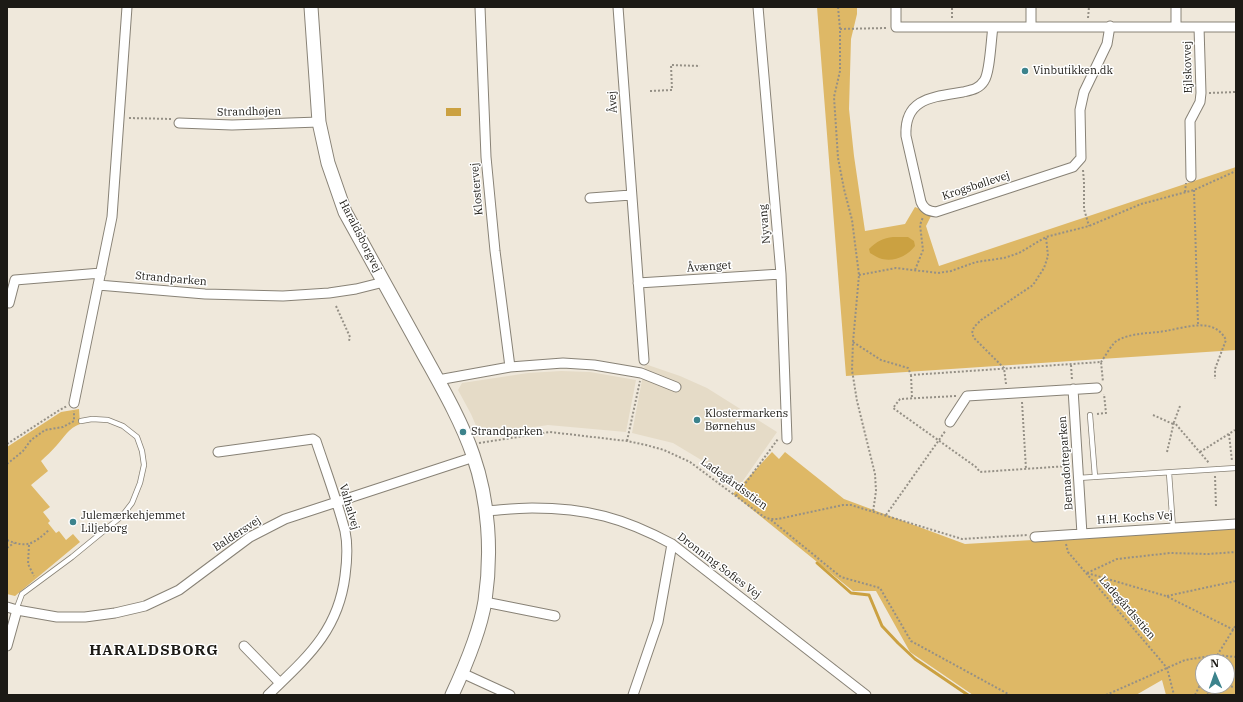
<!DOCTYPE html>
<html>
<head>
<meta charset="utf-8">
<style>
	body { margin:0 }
	#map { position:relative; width:1243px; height:702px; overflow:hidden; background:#efe8db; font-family:"IBM Plex Serif",serif }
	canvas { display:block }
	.frame { position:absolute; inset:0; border:8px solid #1c1a15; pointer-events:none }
	.north { position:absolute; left:1195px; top:654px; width:40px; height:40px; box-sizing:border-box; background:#fff; border:1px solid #a4a3a1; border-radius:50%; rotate:358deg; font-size:11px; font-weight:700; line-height:16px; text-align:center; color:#1c1a15 }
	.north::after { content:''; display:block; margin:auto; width:14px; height:18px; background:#3c838c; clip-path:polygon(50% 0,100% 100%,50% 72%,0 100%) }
</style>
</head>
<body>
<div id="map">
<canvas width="1243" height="702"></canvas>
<div class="frame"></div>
<div class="north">N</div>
</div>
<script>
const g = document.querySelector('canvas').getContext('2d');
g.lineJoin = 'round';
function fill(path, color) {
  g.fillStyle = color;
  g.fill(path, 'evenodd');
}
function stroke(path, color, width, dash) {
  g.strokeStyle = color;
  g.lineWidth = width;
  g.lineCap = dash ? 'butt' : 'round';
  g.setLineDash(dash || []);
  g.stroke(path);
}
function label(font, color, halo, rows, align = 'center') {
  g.font = font + ' "IBM Plex Serif",serif';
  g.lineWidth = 3;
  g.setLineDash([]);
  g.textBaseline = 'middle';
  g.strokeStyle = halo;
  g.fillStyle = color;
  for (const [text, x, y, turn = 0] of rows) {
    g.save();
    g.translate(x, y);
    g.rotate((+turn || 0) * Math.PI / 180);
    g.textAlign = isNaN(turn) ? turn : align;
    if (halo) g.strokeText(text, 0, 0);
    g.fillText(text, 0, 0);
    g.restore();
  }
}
const built = new Path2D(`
	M645 364 680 376 707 388 777 432 738 488 703 461 673 443 632 433Z
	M561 371 590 372 636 380 626 432 548 425 480 435 471 414 458 390 462 383 528 373Z`);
const green = new Path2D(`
	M817 7H857V14L851 39 849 109 854 156 865 231 905 224 915 207 932 214 926 226 939 266 1236 167V350L846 376Z
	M79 409 80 424C69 428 64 437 57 445 52 451 46 456 41 461L48 471 31 485 50 507 43 512 50 521 48 523 56 533 59 531 66 540 73 534 80 542 15 596 7 594V447L61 412Z
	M772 452 779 459 785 452 844 499 965 544 1236 528V695H1166L1162 680 1136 695H973L910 652 876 591H853L733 494ZM1203 662H1227V686H1203Z`);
const water = new Path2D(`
	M446 108H461V116H446Z
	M893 237H908L914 241 915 246C907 256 895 262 882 259 878 258 874 255 870 253L869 249C877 241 883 238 893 237Z`);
const stream = new Path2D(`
	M817 563 851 593 869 595 882 626 898 643 915 659 968 695`);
const path = new Path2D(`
	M838 7 840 29V71L834 97 838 158 844 189 852 220 859 275 853 342 852 370 857 401 875 474 876 491 873 512
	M952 18V7
	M1088 18 1089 7
	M840 29 887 28
	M650 91 672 90 671 65 700 66
	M1209 93 1236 92
	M129 118 172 119
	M1083 170 1084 182V209L1089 226
	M1194 190 1198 324
	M1185 192 1186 183
	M915 270 923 250 920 225 923 217
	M859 275 896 268 938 273 951 271 976 262 1004 258 1019 253 1046 237 1089 226 1141 204 1194 190 1236 171
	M336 306 350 337 349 341
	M853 342 881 360 908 368 911 375 1101 362 1103 382
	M1101 362C1105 357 1112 343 1118 340 1135 332 1148 334 1165 331 1185 328 1214 316 1226 340L1215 369V379
	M1071 365 1072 380
	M911 375 912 398
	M1006 384 1004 368 974 338 972 333 974 327 981 320 1033 285 1044 268 1048 256 1046 237
	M956 396 900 399 893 408 976 467 980 472 1068 466
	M1022 402 1026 469
	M1180 406 1174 422 1209 463
	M1097 414 1106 413 1104 394
	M1153 415 1173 424
	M1229 434 1232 461
	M627 441 640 381
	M479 443 550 432 627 441 646 445 664 450 690 462 764 517 770 519H778L843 505H851L962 539 1027 535
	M7 444 58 411 67 406
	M1167 452 1174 422
	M1200 452 1235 430
	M7 464 23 451 31 440 45 430 63 427 74 421V411
	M1215 476 1216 507
	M736 496 778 439
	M886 515 946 430
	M771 520 841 577 880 588 911 641 1010 695
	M7 540C28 549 34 543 49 530
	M1066 544 1068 552 1157 656 1167 668 1174 695
	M29 545 28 564 34 576
	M7 548 14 543
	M1087 573 1166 596 1236 631
	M1087 573 1117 559 1170 553 1208 554 1236 552
	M1167 596 1236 581
	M1213 662 1236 625
	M1227 686 1236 687
	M1106 695 1185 660 1217 655 1236 657
	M1195 695 1203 679
	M1207 695 1212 690 1224 686`);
const lane = new Path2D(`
	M1090 415 1095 477
	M1169 473 1173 528
	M1078 478 1236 468
	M16 610 22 594 72 557 122 516 132 503 140 483 144 465 142 451 137 437 123 426 108 420 92 419 81 421`);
const street = new Path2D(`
	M480 7 486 157 495 251 510 367
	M618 7 644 360
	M758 7 781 274 787 439
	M896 7V27H1236
	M1031 7V27
	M993 27C991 39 990 73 984 81 979 89 971 90 963 92 933 97 904 98 906 136L921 202C924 209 928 211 936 212L1073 167 1081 158 1080 110 1084 92 1107 44 1110 26
	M1176 27V7
	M179 123 232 125 319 122
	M1191 177 1190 121 1200 102 1201 93 1199 27
	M590 198 631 195
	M638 283 781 274
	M98 285 205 294 283 296 329 293 356 289 384 282
	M9 303 15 280 101 273
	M438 380 510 367 563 363 594 365 641 373 676 387
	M1073 389 1082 534
	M74 403 112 217 127 7
	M950 422 967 396 1097 388
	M218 452 313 439 316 441C326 471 337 500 345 531 348 545 347 561 345 576 338 632 306 658 268 695
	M486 511C501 510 517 508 532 508 587 508 624 518 672 544L866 695
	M1035 537 1236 524
	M485 602 555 616
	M7 607 17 610 57 617H85L115 613 145 606 179 590 250 537 285 519 474 457
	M7 646 17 610
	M244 646 280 683
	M462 673 510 695
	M633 695 658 622 672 544`);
const secondary = new Path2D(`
	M311 7 319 122 328 163 345 212C369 256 394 300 418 344 437 379 460 417 473 455 489 501 492 553 485 601 480 632 465 667 452 695`);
const markers = [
	[1025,71,4,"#3c838c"],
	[697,420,4,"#3c838c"],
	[463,432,4,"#3c838c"],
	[73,522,4,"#3c838c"]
];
const streetNames = [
	["Ejlskovvej",1188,67,-91],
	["Åvej",613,102,-94],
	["Strandhøjen",249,112,-1],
	["Krogsbøllevej",976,186,-18],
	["Klostervej",477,189,-95],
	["Nyvang",765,224,-95],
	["Haraldsborgvej",360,236,63],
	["Åvænget",709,267,-4],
	["Strandparken",171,279,5],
	["Bernadotteparken",1066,463,-94],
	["Ladegårdsstien",734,484,36],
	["Valhalvej",349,507,74],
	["H.H. Kochs Vej",1135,518,-4],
	["Baldersvej",237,534,-33],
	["Dronning Sofies Vej",719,566,37],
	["Ladegårdsstien",1127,608,49]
];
const poiNames = [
	["Vinbutikken.dk",1033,71],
	["Klostermarkens",705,414],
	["Børnehus",705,427],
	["Strandparken",471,432],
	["Julemærkehjemmet",81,516],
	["Liljeborg",81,529]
];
const districtNames = [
	["HARALDSBORG",154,651]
];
fill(built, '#e5dbc7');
fill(green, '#deb866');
fill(water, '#cba141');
stroke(stream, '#cba141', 3);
stroke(lane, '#888276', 6);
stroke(street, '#888276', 11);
stroke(secondary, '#888276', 15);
stroke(path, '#959086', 2, [2, 2]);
stroke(lane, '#fff', 4.5);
stroke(street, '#fff', 9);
stroke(secondary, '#fff', 13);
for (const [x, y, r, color] of markers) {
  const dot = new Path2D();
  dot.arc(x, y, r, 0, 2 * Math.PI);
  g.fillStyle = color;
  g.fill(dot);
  stroke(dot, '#fff', 1.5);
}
label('11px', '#1c1a15', '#fff', streetNames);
label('11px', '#1c1a15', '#fff', poiNames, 'left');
g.letterSpacing = '1px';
label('bold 15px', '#1c1a15', '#fff', districtNames);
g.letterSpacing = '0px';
</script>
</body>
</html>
